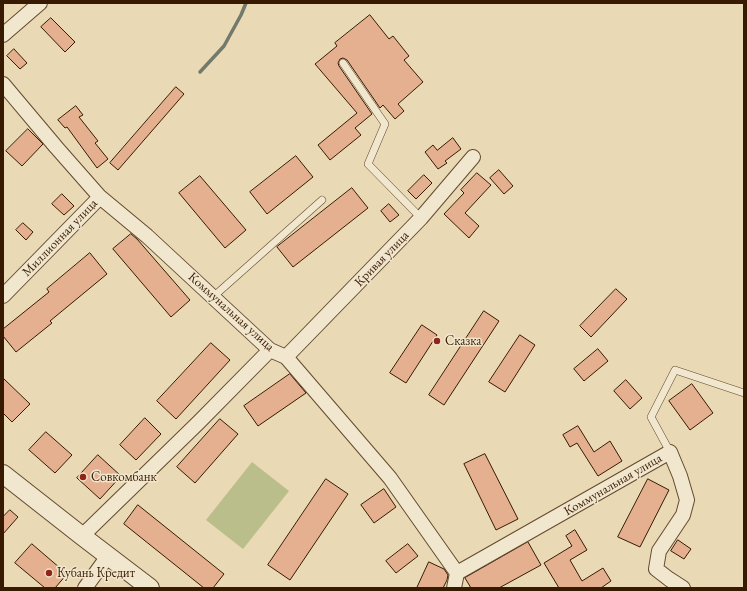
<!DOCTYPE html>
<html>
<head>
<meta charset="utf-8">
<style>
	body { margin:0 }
	#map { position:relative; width:747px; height:591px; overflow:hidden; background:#e9d9b4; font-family:"EB Garamond",serif }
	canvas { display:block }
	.frame { position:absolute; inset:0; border:4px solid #371a01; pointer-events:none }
</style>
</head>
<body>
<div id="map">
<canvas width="747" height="591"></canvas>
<div class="frame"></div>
</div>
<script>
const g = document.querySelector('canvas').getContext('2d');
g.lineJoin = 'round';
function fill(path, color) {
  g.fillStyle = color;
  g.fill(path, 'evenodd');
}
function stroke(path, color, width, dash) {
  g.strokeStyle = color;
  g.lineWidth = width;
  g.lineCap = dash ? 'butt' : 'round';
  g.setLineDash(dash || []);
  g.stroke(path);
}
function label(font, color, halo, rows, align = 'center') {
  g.font = font + ' "EB Garamond",serif';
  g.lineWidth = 3;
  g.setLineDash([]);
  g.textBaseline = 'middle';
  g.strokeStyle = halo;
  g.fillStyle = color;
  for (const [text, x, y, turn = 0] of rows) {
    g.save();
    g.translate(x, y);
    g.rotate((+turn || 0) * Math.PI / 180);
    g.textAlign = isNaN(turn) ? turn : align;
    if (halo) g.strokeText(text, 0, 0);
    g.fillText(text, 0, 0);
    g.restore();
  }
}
const green = new Path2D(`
	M252 462 289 491 243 549 206 520Z`);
const stream = new Path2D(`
	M200 72 224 46 241 15 246 3`);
const building = new Path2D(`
	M370 15 389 39 393 36 409 56 404 60 423 82 398 104 404 111 395 119 383 105 380 108 347 60 343 58 340 59 338 63 339 66 372 114 355 128 361 135 330 160 318 145 357 113 315 64 337 46 335 43Z
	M51 18 75 42 65 52 41 27Z
	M14 49 27 63 20 69 7 56Z
	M176 87 184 94 118 170 110 163Z
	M76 106 83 115 79 117 98 141 95 143 108 159 97 168 67 127 65 128 58 120Z
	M28 129 43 144 22 166 6 151Z
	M453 138 461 149 445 161 447 163 438 169 425 152 433 145 437 150Z
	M296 156 313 177 267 214 250 192Z
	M499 170 513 186 504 194 490 178Z
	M477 173 491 185 465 213 479 226 469 238 444 214 464 193 461 190Z
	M424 175 432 183 416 199 408 191Z
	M200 176 246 230 225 248 179 193Z
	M352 188 368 208 293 267 277 247Z
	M62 194 74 206 64 215 52 204Z
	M389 204 399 215 390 222 381 211Z
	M23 223 33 232 26 240 16 230Z
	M131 234 137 239 190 300 171 317 113 249Z
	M90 253 107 274 50 321 52 323 16 352 3 336V329L49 292 47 289Z
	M616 289 627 299 591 337 580 326Z
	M484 311 499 321 444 405 429 395Z
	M422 325 437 335 406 383 390 373Z
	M520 335 535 345 505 392 489 382Z
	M211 343 230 360 176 419 157 401Z
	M598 349 608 361 584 381 574 369Z
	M290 374 306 393 258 426 244 406Z
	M3 378 30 404 12 422 3 413Z
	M626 380 642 398 630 409 614 391Z
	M692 384 713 413 690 430 669 401Z
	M145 418 161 434 136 460 120 445Z
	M220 419 238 434 195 483 177 467Z
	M578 426 594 452 610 441 622 461 598 476 577 443 570 447 563 435Z
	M46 432 72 455 55 473 29 450Z
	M485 454 518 519 496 530 464 464Z
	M98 455 121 476 100 499 77 478Z
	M326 479 348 494 290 580 268 565Z
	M648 479 669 490 640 547 618 537Z
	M384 489 396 507 374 523 361 505Z
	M138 505 224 574 213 588H204L124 524Z
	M10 510 18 517 3 534V517Z
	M575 530 587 550 570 560 582 581 603 568 611 581 601 588H559L544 563 572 546 566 536Z
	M678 540 691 549 684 559 671 551Z
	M528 542 541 565 499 588H471L465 578Z
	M32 544 67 574 55 588H45L15 563Z
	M408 544 418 556 396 573 386 561Z
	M429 562 444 569 448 575 447 580 443 588H417Z`);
const service = new Path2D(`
	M343 63 385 124 368 164 421 218
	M213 297 322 200
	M670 452 651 417 675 370 744 393`);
const minor = new Path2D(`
	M3 35 40 3
	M3 84 56 147 100 197 147 236 270 350 286 357 390 478 457 573 454 588
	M3 296 100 197
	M286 357 421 218 473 157
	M82 536 199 422 270 350
	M457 573 670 452 680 476 687 500 683 515 659 551 656 569 669 579 683 588
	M85 588 108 556`);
const tertiary = new Path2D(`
	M3 474 82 536 150 588`);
const markers = [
	[437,341,4,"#8f2418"],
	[83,477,4,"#8f2418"],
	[49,573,4,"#8f2418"]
];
const streetNames = [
	["Миллионная улица",60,238,-46],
	["Кривая улица",382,259,-46],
	["Коммунальная улица",231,312,42],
	["Коммунальная улица",613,485,-30]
];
const poiNames = [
	["Сказка",445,341],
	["Совкомбанк",91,477],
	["Кубань Кредит",57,573]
];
fill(green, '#babe8a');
stroke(stream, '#717a6b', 3.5);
fill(building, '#e4b08f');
stroke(building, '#371a01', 1);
stroke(service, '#644a2e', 8);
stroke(minor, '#644a2e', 16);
stroke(tertiary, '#644a2e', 20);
stroke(service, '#f1e6ce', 7);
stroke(minor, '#f1e6ce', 14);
stroke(tertiary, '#f1e6ce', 18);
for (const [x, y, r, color] of markers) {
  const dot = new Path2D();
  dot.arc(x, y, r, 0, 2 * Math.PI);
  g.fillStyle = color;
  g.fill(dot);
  stroke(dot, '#f1e6ce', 1.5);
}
label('13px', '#371a01', '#f1e6ce', streetNames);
label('13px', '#371a01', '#f1e6ce', poiNames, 'left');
</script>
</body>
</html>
